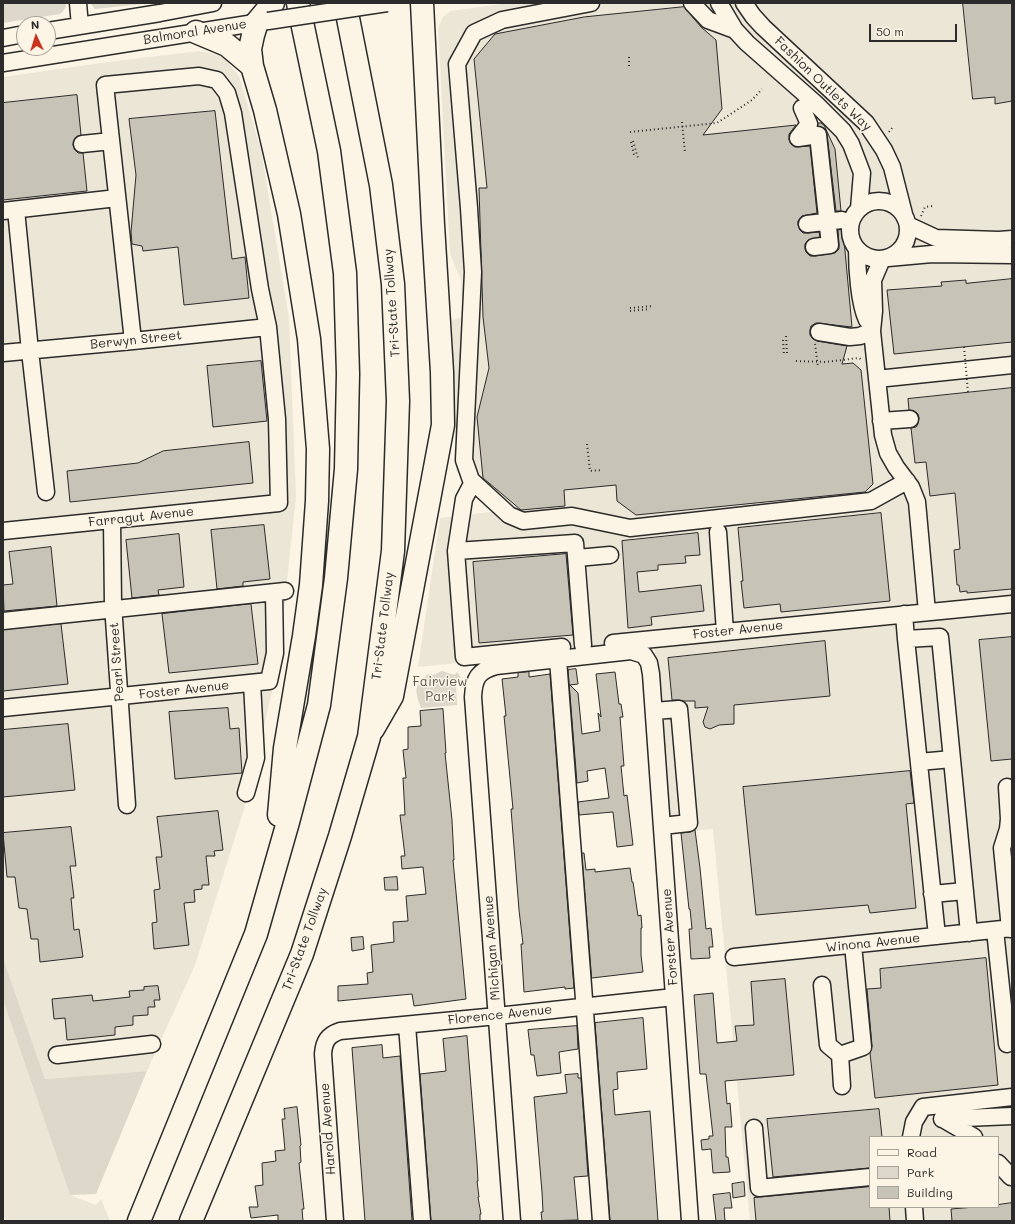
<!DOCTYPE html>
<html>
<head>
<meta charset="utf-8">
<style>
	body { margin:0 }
	#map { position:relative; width:1015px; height:1224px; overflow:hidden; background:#fcf5e5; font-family:Mali,sans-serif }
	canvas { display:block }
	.frame { position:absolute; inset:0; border:4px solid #2b2b2b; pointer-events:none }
	.legend { position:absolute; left:869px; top:1136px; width:130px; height:72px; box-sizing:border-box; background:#fcf5e5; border:1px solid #a8a49b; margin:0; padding:5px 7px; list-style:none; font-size:12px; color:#2b2b2b }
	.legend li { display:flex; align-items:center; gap:8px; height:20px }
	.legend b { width:20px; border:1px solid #a8a49b }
	.north { position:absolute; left:16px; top:16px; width:40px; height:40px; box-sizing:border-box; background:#fcf5e5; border:1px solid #a8a49b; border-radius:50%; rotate:356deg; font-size:11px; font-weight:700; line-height:16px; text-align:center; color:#2b2b2b }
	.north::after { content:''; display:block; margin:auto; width:14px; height:18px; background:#c8321e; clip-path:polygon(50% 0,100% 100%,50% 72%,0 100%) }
	.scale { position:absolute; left:869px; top:24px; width:88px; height:18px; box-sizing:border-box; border:2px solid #2b2b2b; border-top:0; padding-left:5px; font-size:12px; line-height:14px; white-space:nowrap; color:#2b2b2b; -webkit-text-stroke:3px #fcf5e5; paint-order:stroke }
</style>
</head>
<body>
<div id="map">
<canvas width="1015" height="1224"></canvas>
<div class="frame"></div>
<ul class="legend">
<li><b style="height:5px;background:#fcf5e5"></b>Road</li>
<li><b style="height:11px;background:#ded8ca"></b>Park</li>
<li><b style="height:11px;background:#c8c3b7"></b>Building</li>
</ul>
<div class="north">N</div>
<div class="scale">50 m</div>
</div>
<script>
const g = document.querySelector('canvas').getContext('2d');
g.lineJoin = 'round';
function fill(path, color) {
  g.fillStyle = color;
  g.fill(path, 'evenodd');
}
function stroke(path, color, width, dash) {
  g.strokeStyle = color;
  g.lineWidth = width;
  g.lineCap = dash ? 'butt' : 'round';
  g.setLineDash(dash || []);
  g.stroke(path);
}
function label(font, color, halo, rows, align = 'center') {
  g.font = font + ' Mali,sans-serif';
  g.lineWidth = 3;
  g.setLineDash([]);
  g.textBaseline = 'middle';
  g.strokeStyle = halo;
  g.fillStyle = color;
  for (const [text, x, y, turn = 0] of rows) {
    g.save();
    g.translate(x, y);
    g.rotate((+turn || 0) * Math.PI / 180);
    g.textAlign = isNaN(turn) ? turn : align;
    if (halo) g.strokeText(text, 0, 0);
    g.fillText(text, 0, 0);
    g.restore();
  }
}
const built = new Path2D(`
	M509 3H1012V1221H750L713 829 669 833 654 643 418 667 440 518 497 511 456 471 452 320 462 317 461 280 450 254 438 28 443 17 450 11ZM870 1137H998V1207H870Z
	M199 51 223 56 239 76 261 150 289 318 296 497 278 665 249 793 195 965 147 1071 45 1079 3 958V77L108 62Z
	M3 1000 70 1195 96 1205 101 1199 110 1221H6L3 1213Z`);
const green = new Path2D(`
	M3 3H66C66 8 64 11 60 14L3 23Z
	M90 3H152L95 9Z
	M442 671 454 675 457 672 461 677 456 684 457 705 421 708C415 691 413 686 428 674L433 675Z
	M3 958 45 1079 147 1071 96 1194 70 1195 3 1000Z`);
const building = new Path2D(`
	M963 3H1012V101L995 104V97L973 99Z
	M684 7 701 27 716 40 722 109 703 135 796 125 789 134V140L791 144 795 147 810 146 817 213 802 216 798 221V225L800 230 803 233H808L819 232 820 237 808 240 805 244V249L806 252 810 256H815L835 253 839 249V244L838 230 843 229 852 327 816 323 811 326 810 330V335L813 339 817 341 847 346 842 364 853 363 861 370 873 484 865 492 636 515 617 501 616 485 564 490 565 506 521 510 483 478 477 417 489 368 483 317 479 188H487L474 59 495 34 584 17Z
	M77 95 81 135 76 137 74 140 73 145 75 150 78 153H83L87 191 3 200V103Z
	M215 111 232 259 245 257 249 298 184 305 178 247 143 251 142 246 132 244 131 232 136 175 129 119Z
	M818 123H821L824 125 835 149 841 211H836L827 134 825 129 818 126Z
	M1012 279V342L894 354 887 290 942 286 941 282 966 280V283Z
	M261 361 267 421 213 427 207 366Z
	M1012 388V589L967 593V591L960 592 959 585H957L954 550 960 549 955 493 930 496 926 462 915 463 911 428 916 427 918 424 919 418 918 414 914 411 909 410 908 399Z
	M249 442 253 483 70 502 67 471 138 463 163 451Z
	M881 513 890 601 781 612 780 604 744 608 741 581H743L738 528Z
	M264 525 270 579 243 582V586L217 589 211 530Z
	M698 533 700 555 685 556 686 563 658 565V570L637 572 639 592 701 585 704 611 651 617 652 625 628 628 622 541Z
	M179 534 184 587 158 590 159 595 132 598 126 540Z
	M51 547 57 606 4 611 3 585 13 584 9 552Z
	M566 554 573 635 479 643 473 562Z
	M251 604 258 664 169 673 162 614Z
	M61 624 68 684 3 691V630Z
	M1012 637V759L991 761 979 640Z
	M825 641 830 696 734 705V724L719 725 710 729 705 727 703 722 708 707 695 708V701H684L679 700H672L668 658Z
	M576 669 578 684 570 685 578 693 582 734 600 731 598 713 601 717 596 674 615 672 619 704H621L623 717H620L624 766H621L624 796 627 795 633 845 617 847 613 812 579 815 578 802 609 798 605 768 587 771 588 781 577 783 568 670Z
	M529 672V677L550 674 574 988 565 989V987L524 992 521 944H523L519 910 511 809H513L504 716H506L502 679 518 677V673Z
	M228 708 230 729 239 728 242 773 175 779 169 712Z
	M443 709 446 753H445L452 820 454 860H453L466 999 414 1006 412 994 338 1001V986L368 984 367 973 373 972 371 945 394 942 393 922 408 921 406 896 426 894 423 867 402 869 401 856H405L400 815H405L403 778H406L403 750 408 749V727L421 726 420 711Z
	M68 724 75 790 3 797V730Z
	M910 771 914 803 906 804 916 908 870 913 868 905 756 915 743 787Z
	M218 811 223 850 214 851 215 856H206L209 885H202V889L194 890 195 902 184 903 189 945 154 949 152 923 157 922 154 890 160 889 156 857H162L157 817Z
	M71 827 76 866H70L74 898H71L74 930 79 929 83 957 40 962 38 939H31L27 909 19 908 15 877H7L3 833Z
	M695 830 700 868 706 929 711 928 713 947H709L710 958 691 959 689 929H692L690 909H689L681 833 690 832Z
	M582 853H584L586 870 595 869V872L630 868 632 882H633L638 916 641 915 642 928H641V955L643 972 592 978Z
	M397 877 398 890H385L384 878Z
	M363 937 364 949 352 951 351 938Z
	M986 958 998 1085 875 1098 870 1053 872 1046 867 989 881 988 880 969Z
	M785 979 794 1075 725 1081 727 1104 730 1103 732 1127H725L726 1157H728L730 1172 713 1173 711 1149 702 1150 701 1140 709 1139V1136H713L706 1074H700L694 995 713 993 717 1043 737 1041 735 1026 754 1025 751 982Z
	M158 986 160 1000H154L155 1007H148V1015L133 1016V1025L115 1027V1035L67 1040 65 1018 54 1019 52 999 92 995 93 1001 130 997 129 991 144 990V987Z
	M643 1018 647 1069 617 1072 618 1089 613 1090 615 1115 650 1111 658 1221H610L595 1023Z
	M577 1026 578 1049 559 1052 561 1073 537 1076 534 1055H531L528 1030Z
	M467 1036 477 1163 478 1181H477L479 1197H478L481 1214H480V1221H431L420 1074 446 1071 443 1039Z
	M382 1045 383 1058 400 1056 412 1221H365L352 1048Z
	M578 1074V1078H581L588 1176 574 1177 578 1220 542 1221 541 1212H543L542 1192 534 1097 567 1093 565 1075Z
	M297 1107 301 1145 300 1146 301 1162 299 1163 304 1209H302L303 1221H278V1215L251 1218 249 1207H258L255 1186 263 1185 262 1163 276 1161 275 1151 285 1150 282 1119H285L284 1109Z
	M879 1109 882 1137H870V1168L773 1177 767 1119Z
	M744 1182 745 1196 733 1198 732 1184Z
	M870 1187V1207H889L890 1221H756L754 1198Z
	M730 1193 732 1208H724L725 1221H716L713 1195Z
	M1012 1203V1221H952L951 1209 975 1207H998V1205Z`);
const path = new Path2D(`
	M629 57V66
	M682 122 685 153
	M630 132 717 123 752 100 762 89
	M889 132 893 127
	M633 141 638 158
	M631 142 634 155
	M921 216 925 207 933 206
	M630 308 653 306
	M630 311 650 309
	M786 336 787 354
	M783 340 784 355
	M815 344 818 367
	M796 361 825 362 859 358 862 360
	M587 444 590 471 602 470`);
const minor = new Path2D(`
	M78 3 80 26
	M591 3 502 20 474 33 457 64 469 208 473 272 464 460 471 480 509 515 523 521 572 516 630 528 871 501 907 481
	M692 3 708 20 735 30
	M719 3 735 30 747 43 815 103 843 131 851 144 862 173 859 209
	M744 3 753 16 763 27 866 123 884 150 892 167 905 218
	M48 31 160 13 213 3
	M3 38 24 34
	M3 63 267 21
	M798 138 818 135 830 245 814 247
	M798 138 809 124 802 108
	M82 144 111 141
	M850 230a29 29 0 1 1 58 0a29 29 0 1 1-58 0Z
	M16 210 30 351 46 492
	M3 211 117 198
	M807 224 842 220
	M908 225 936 238 999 240 1012 239
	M857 249C857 268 859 303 867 320
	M888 258 932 254 1012 255
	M882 259 873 280 874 311 872 331 883 435 888 453 896 467 911 487 917 502 927 612
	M819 332 850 337 860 336 872 331
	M3 353 133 341 268 327
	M877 379 1012 365
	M881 421 910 419
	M473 482 464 499 456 551 464 657 562 647
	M112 520 113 605 127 805
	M3 531 279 503 277 419 268 327 260 289 233 113 227 93 217 80 199 76 105 85 133 341
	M718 532 725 632
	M456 551 575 543 583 645
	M577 558 610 555
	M904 614 906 639 937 936
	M3 621 285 591
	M906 639 940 637 969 933
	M613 643 1012 604
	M558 659 601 1221
	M3 708 269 681 275 653 274 593
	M654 711 679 709 689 823 662 826
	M919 762 952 759
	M1007 787 1009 819 1008 829 1002 848 1010 929
	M246 793 256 758 252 683
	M932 894 965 891
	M995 930 1007 1044
	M734 957 1012 928
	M822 985 828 1045 840 1055
	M407 1025 422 1221
	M57 1055 152 1044
	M842 1086 840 1055 863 1047 853 945
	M923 1107 1012 1097
	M942 1119 1012 1116
	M943 1119 974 1137
	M754 1128 759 1188 870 1177
	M911 1137 914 1122 923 1107
	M998 1163 1011 1177
	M914 1207 915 1221
	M335 1221 323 1054C324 1041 328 1035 340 1031L497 1016 674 997
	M512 1221 473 697C474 678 478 671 496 666L631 651 644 655 649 663 651 674 690 1221`);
const highway = new Path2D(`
	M273 3 257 22 253 35 250 49 252 66 265 110 289 214 309 339 318 449 317 501 311 585 304 636 285 748 279 815
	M196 32 227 45 252 66
	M373 729 392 696 443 425 442 372 433 225 422 3
	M139 1221 256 934 288 822 319 705 336 578 346 469 348 374 345 273 329 151 298 3
	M191 1221 302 954 340 836 369 737 393 551 398 401 393 284 381 185 345 3`);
const pathBridge = new Path2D(`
	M964 347 968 392`);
const minorBridge = new Path2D(`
	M268 21 387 3`);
const streetNames = [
	["Balmoral Avenue",195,32,-9],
	["Fashion Outlets Way",823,84,44],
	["Tri-State Tollway",392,303,-94],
	["Berwyn Street",136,340,-6],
	["Farragut Avenue",141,517,-6],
	["Tri-State Tollway",383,626,-83],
	["Foster Avenue",738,630,-6],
	["Pearl Street",117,662,-94],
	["Foster Avenue",184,690,-6],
	["Forster Avenue",670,937,-94],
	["Tri-State Tollway",305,939,-70],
	["Winona Avenue",873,943,-6],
	["Michigan Avenue",492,948,-94],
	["Florence Avenue",500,1015,-6],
	["Harold Avenue",328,1129,-94]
];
const parkNames = [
	["Fairview",440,682],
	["Park",440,697]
];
fill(built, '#ece6d7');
fill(green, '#ded8ca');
fill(building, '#c8c3b7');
stroke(building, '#2b2b2b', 1);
stroke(minor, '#2b2b2b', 19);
stroke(highway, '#2b2b2b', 25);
stroke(path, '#2b2b2b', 2, [1, 3]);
stroke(minor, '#fcf5e5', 16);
stroke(highway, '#fcf5e5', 22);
stroke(minorBridge, '#2b2b2b', 19, []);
stroke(pathBridge, '#2b2b2b', 2, [1, 3]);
stroke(minorBridge, '#fcf5e5', 16);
label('13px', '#2b2b2b', '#fcf5e5', streetNames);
label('13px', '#585653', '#fcf5e5', parkNames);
</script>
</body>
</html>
